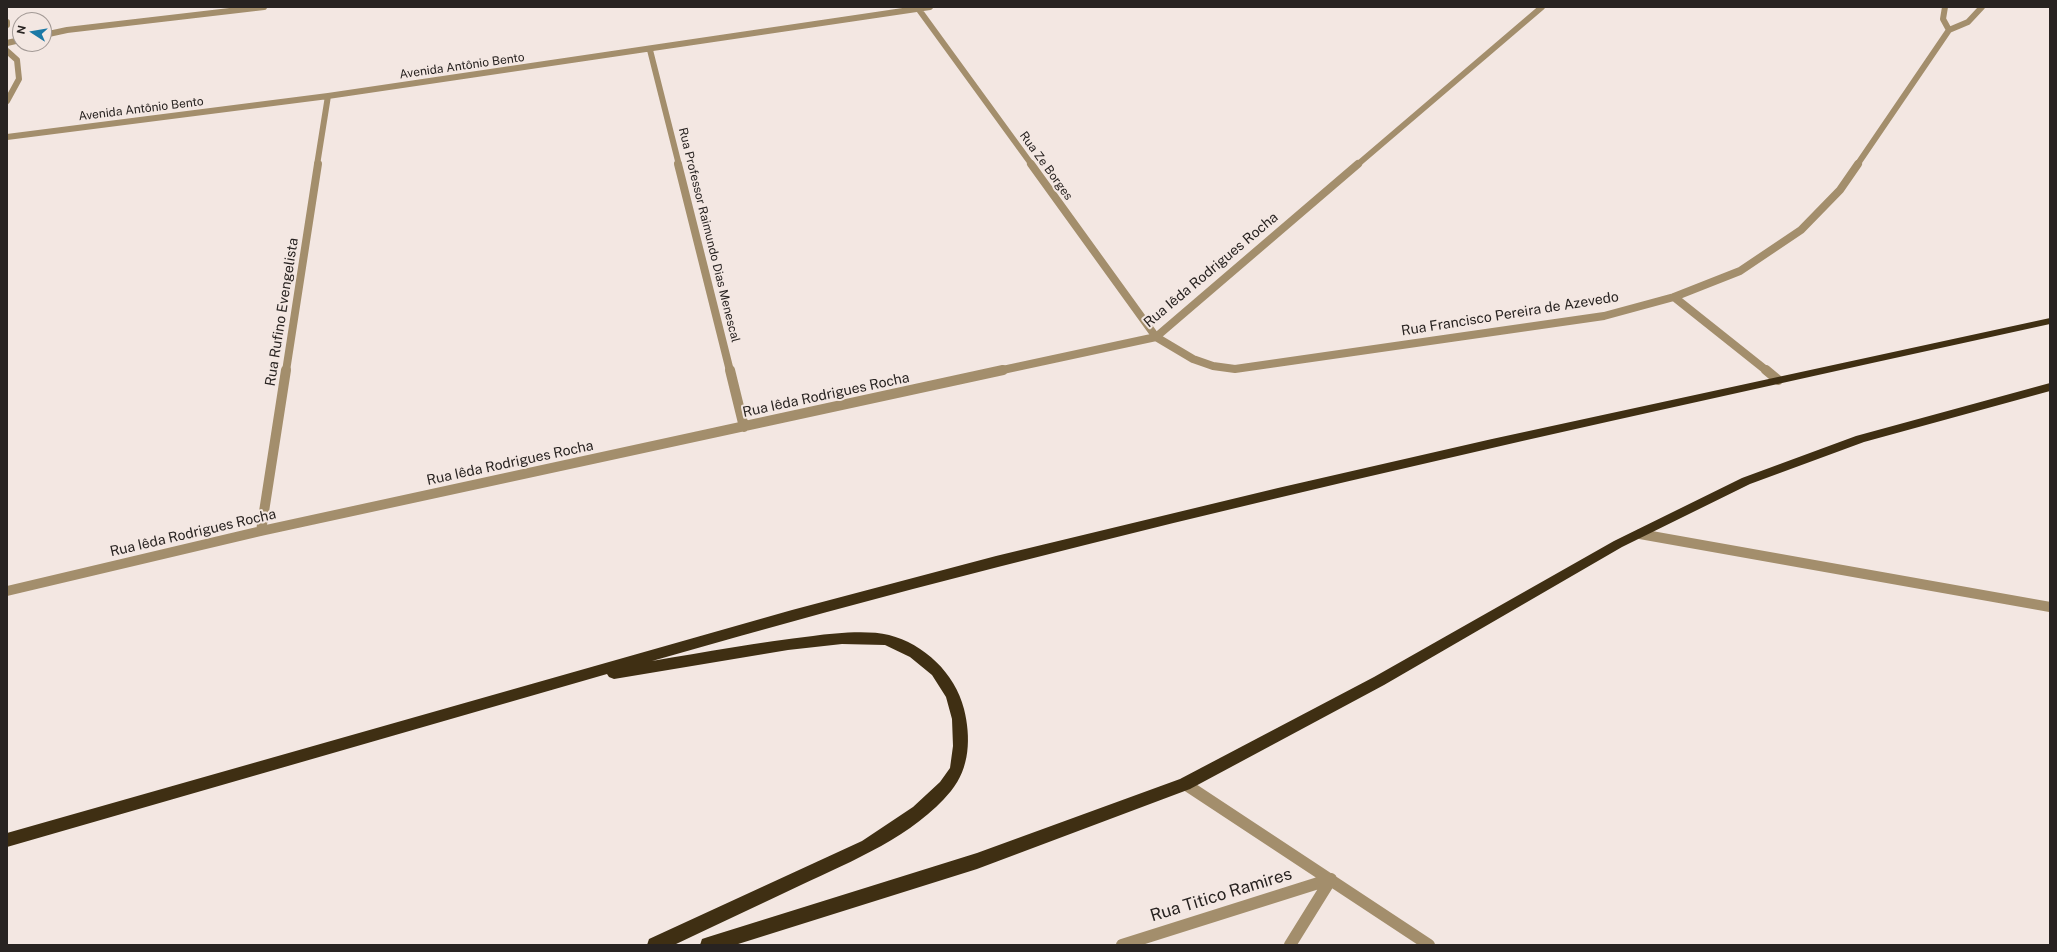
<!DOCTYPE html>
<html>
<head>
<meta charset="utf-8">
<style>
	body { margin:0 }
	#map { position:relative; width:2057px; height:952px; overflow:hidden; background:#f3e7e2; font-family:"Public Sans",sans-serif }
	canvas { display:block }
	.frame { position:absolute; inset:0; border:8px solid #282321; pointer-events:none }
	.north { position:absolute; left:12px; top:12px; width:40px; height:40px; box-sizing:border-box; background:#f3e7e2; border:1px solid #a29995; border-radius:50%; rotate:282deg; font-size:11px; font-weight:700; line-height:16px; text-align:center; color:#282321 }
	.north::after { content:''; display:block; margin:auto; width:14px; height:18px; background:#1b79a6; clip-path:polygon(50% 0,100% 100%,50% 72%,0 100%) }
</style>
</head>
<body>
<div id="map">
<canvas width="2057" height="952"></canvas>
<div class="frame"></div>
<div class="north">N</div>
</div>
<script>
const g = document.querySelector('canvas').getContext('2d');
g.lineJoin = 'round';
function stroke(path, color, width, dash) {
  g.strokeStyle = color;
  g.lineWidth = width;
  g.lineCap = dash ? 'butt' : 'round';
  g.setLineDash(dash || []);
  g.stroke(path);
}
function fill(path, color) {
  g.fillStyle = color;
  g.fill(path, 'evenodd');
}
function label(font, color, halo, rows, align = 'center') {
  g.font = font + ' "Public Sans",sans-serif';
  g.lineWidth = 4;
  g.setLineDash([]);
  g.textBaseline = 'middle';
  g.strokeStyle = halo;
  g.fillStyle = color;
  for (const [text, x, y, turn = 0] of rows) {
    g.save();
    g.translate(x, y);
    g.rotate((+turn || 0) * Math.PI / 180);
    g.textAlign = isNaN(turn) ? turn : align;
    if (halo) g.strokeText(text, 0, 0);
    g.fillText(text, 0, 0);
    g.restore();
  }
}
const lane = new Path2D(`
	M1640 534 2050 607`);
const streetFar3 = new Path2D(`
	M917 7 1032 165
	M1945 7 1943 19 1949 30
	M7 22V25
	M44 35 67 30 264 7
	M7 43 20 40
	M650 50 679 165
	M7 51 17 60 19 79 7 101
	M7 137 328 96 930 7
	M317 165 328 96
	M1357 165 1542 7
	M1857 165 1949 30 1968 22 1982 7`);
const streetFar2 = new Path2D(`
	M678 164 730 371
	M1031 164 1156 337 1193 359 1213 366 1235 369 1604 316 1674 297 1740 271 1801 230 1840 190 1858 164
	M1674 297 1767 371
	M286 371 318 164
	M998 371 1156 337 1358 164`);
const streetFar1 = new Path2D(`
	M730 370 744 427
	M1766 370 1778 380
	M261 531 286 370
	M7 591 261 531 1003 370`);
const street = new Path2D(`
	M1185 784 1429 945
	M1122 945 1331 879
	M1290 945 1331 879`);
const highway = new Path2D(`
	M2050 318V324C1582 427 1113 528 652 661 705 652 759 642 813 636 835 633 868 630 889 635 924 644 955 673 964 709 971 737 970 768 951 791 914 836 852 861 801 885 759 905 716 925 674 945H647L649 939 862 841 913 807 940 782 950 768 953 746 952 719 946 697 932 675 910 657 885 645 842 644 788 650 614 679 609 677 607 674 7 847V833L792 610 996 556 1278 488 1492 439Z
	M2050 383V391L1864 442 1750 484 1622 547 1384 685 1190 789 977 869 735 945H700L702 939 708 937 977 853 1180 779 1374 677 1614 541 1742 478 1856 436Z`);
const farStreetnames = [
	["Avenida Antônio Bento",462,66,-8],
	["Avenida Antônio Bento",141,109,-7],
	["Rua Ze Borges",1046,166,54],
	["Rua Professor Raimundo Dias Menescal",709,235,76]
];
const streetNames = [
	["Rua Iêda Rodrigues Rocha",1211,270,-40],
	["Rua Rufino Evengelista",282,312,-81],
	["Rua Francisco Pereira de Azevedo",1510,314,-9],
	["Rua Iêda Rodrigues Rocha",826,395,-12],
	["Rua Iêda Rodrigues Rocha",510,463,-12],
	["Rua Iêda Rodrigues Rocha",193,533,-13]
];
const nearStreetnames = [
	["Rua Titico Ramires",1221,895,-17]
];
stroke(lane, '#a38e6c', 10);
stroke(streetFar3, '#a38e6c', 6);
stroke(streetFar2, '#a38e6c', 8);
stroke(streetFar1, '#a38e6c', 10);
stroke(street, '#a38e6c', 12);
fill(highway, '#3f2f13');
label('12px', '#282321', '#f3e7e2', farStreetnames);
label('14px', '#282321', '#f3e7e2', streetNames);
label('17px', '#282321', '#f3e7e2', nearStreetnames);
</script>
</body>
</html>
